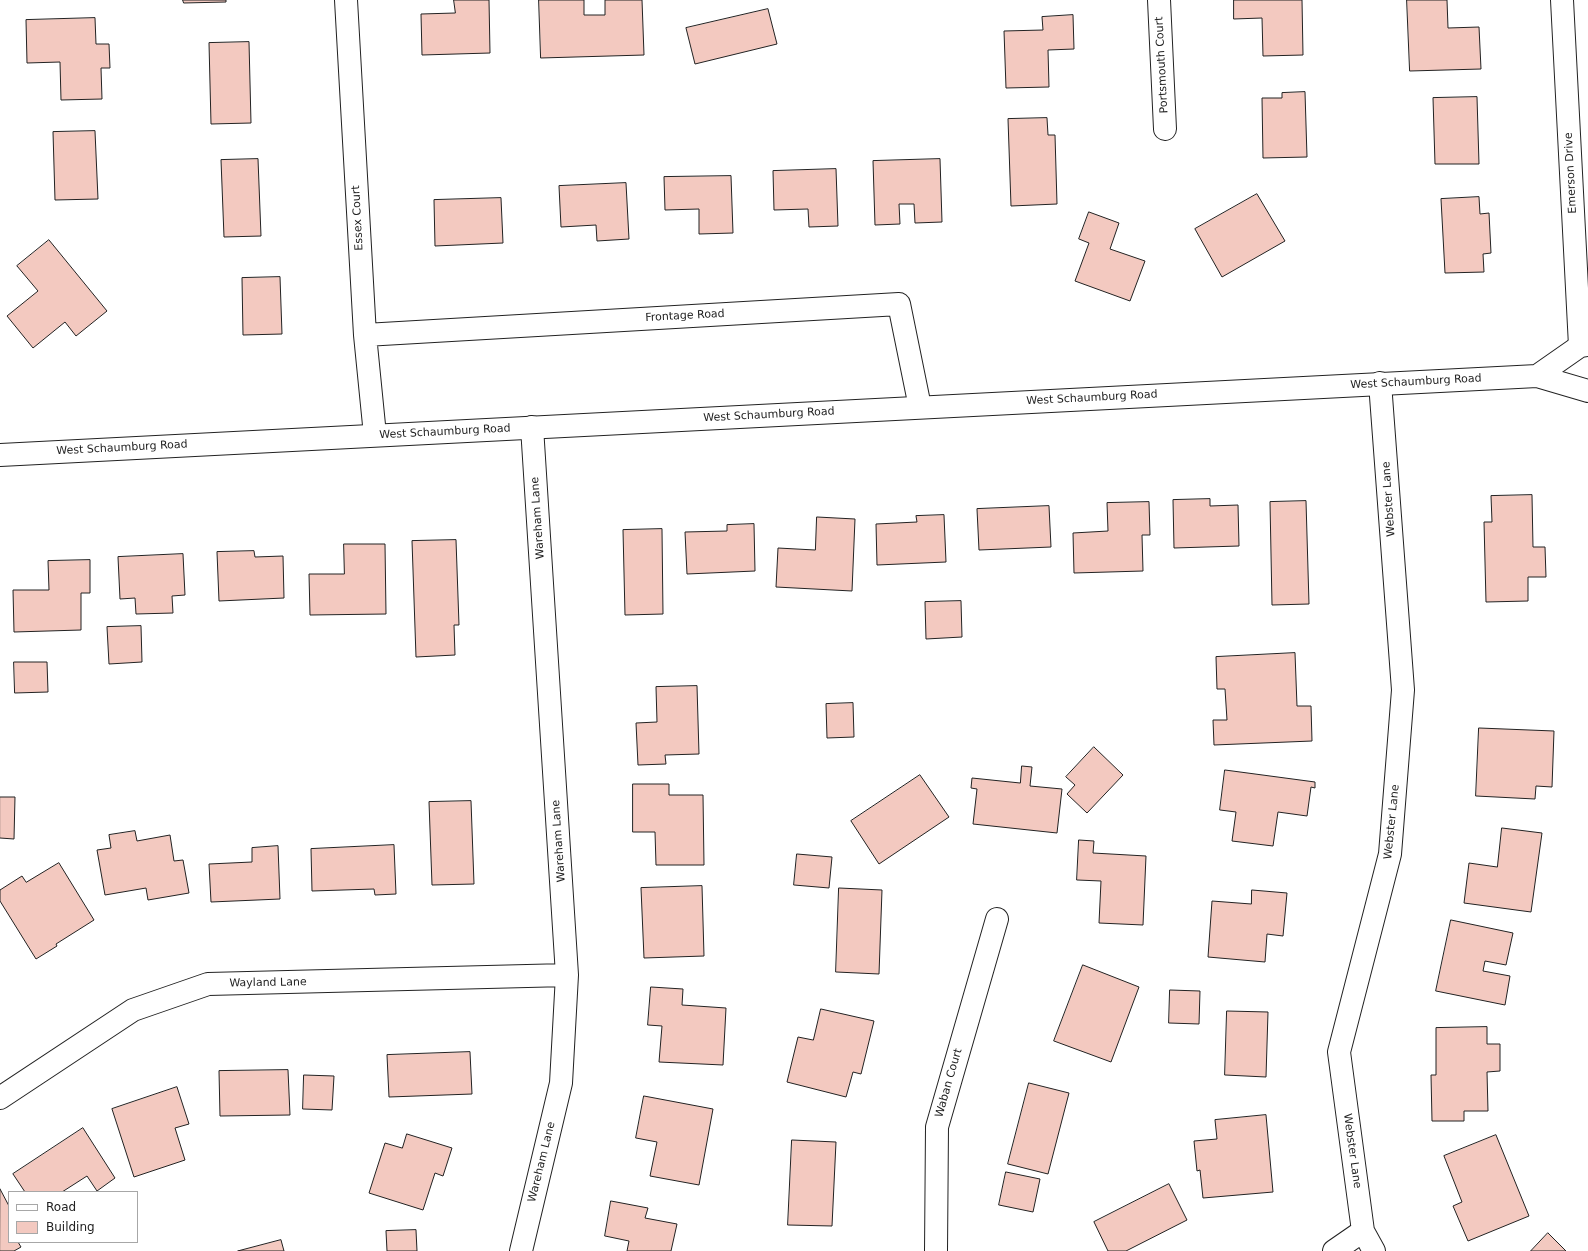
<!DOCTYPE html>
<html>
<head>
<meta charset="utf-8">
<style>
	body { margin:0 }
	#map { position:relative; width:1588px; height:1251px; overflow:hidden; background:#fff; font-family:"DejaVu Sans",sans-serif }
	canvas { display:block }
	.legend { position:absolute; left:8px; top:1191px; width:130px; height:52px; box-sizing:border-box; background:#fff; border:1px solid #a7a7a7; margin:0; padding:5px 7px; list-style:none; font-size:12px; color:#222 }
	.legend li { display:flex; align-items:center; gap:8px; height:20px }
	.legend b { width:20px; border:1px solid #a7a7a7 }
</style>
</head>
<body>
<div id="map">
<canvas width="1588" height="1251"></canvas>
<ul class="legend">
<li><b style="height:5px;background:#fff"></b>Road</li>
<li><b style="height:11px;background:#f3c9c0"></b>Building</li>
</ul>
</div>
<script>
const g = document.querySelector('canvas').getContext('2d');
g.lineJoin = 'round';
function fill(path, color) {
  g.fillStyle = color;
  g.fill(path, 'evenodd');
}
function stroke(path, color, width, dash) {
  g.strokeStyle = color;
  g.lineWidth = width;
  g.lineCap = dash ? 'butt' : 'round';
  g.setLineDash(dash || []);
  g.stroke(path);
}
function label(font, color, halo, rows, align = 'center') {
  g.font = font + ' "DejaVu Sans",sans-serif';
  g.lineWidth = 3;
  g.setLineDash([]);
  g.textBaseline = 'middle';
  g.strokeStyle = halo;
  g.fillStyle = color;
  for (const [text, x, y, turn = 0] of rows) {
    g.save();
    g.translate(x, y);
    g.rotate((+turn || 0) * Math.PI / 180);
    g.textAlign = isNaN(turn) ? turn : align;
    if (halo) g.strokeText(text, 0, 0);
    g.fillText(text, 0, 0);
    g.restore();
  }
}
const building = new Path2D(`
	M183 0H226V2L184 3Z
	M454 0H489L490 53 422 55 421 14 455 13Z
	M539 0H584V15H605V0H642L644 55 541 58Z
	M1234 0H1302L1303 55 1263 56 1262 18 1234 19Z
	M1407 0H1447L1448 28 1479 27 1481 69 1410 71Z
	M768 9 777 44 695 64 686 28Z
	M1073 15 1074 49 1048 50 1049 87 1006 88 1004 31 1043 30 1042 17Z
	M95 18 96 44H109L110 68H101L102 99 61 100 60 62 27 63 26 20Z
	M249 42 251 123 211 124 209 43Z
	M1305 92 1307 157 1263 158 1262 98H1282V93Z
	M1477 97 1479 164H1435L1433 98Z
	M1047 118 1048 135H1055L1057 204 1011 206 1008 119Z
	M95 131 98 199 55 200 53 132Z
	M258 159 261 236 224 237 221 160Z
	M940 159 942 222 915 223 914 204H899L900 224 875 225 873 161Z
	M836 169 838 226 809 227 808 209 774 210 773 171Z
	M731 176 733 233 699 234V209L665 210 664 177Z
	M626 183 629 239 597 241 596 225 561 227 559 186Z
	M1257 194 1285 241 1222 277 1195 229Z
	M1479 197 1480 214 1489 213 1491 253 1483 254 1484 272 1445 273 1441 199Z
	M501 198 503 243 435 246 434 200Z
	M1089 212 1119 223 1110 249 1145 261 1130 301 1075 281 1089 243 1079 239Z
	M49 240 107 311 76 336 65 322 33 348 7 316 38 291 17 266Z
	M280 277 282 334 243 335 242 278Z
	M1532 495 1533 547H1545L1546 577H1528V601L1486 602 1484 522H1492L1491 496Z
	M1210 499V506L1238 505 1239 546 1174 548 1173 500Z
	M1306 501 1309 604 1272 605 1270 502Z
	M1149 502 1150 535H1142L1143 571 1074 573 1073 533 1108 531 1107 503Z
	M1049 506 1051 547 979 550 977 509Z
	M944 515 946 562 877 565 876 524 917 522 916 516Z
	M817 517 855 519 852 591 776 587 778 548 815 550Z
	M754 524 755 571 687 574 685 532 727 531V525Z
	M662 529 663 614 625 615 623 530Z
	M456 540 459 625H454L455 655 416 657 412 541Z
	M344 544H385L386 614 310 615 309 574H344Z
	M254 551 255 557 283 556 284 598 219 601 217 552Z
	M183 554 185 595 172 596 173 613 136 614 135 598 120 599 118 557Z
	M90 560V593H81V630L14 632 13 590H49L48 561Z
	M961 601 962 637 926 639 925 602Z
	M141 626 142 662 109 664 107 627Z
	M1295 653 1297 706H1311L1312 741 1214 745 1213 720H1227L1225 689H1217L1216 657Z
	M14 662H47L48 692 15 693Z
	M697 686 699 754 665 755 666 764 638 765 636 723 657 722 656 687Z
	M853 703 854 737 827 738 826 704Z
	M1479 728 1554 731 1552 787 1536 786 1535 799 1476 796Z
	M1094 747 1123 775 1087 813 1067 794 1075 785 1066 777Z
	M1022 766 1032 767 1030 786 1062 789 1057 833 973 824 977 789 971 788 972 778 1020 783Z
	M1225 770 1315 782V788L1311 787 1307 816 1278 812 1273 846 1232 841 1236 812 1220 810Z
	M920 775 949 817 879 864 851 821Z
	M633 784H669V795H703L704 865H656L655 832H633Z
	M0 797H15L14 839 0 838Z
	M471 801 474 884 432 885 429 802Z
	M1502 828 1542 833 1531 912 1464 903 1469 863 1497 867Z
	M135 831 137 841 170 835 174 861 183 860 189 893 148 900 146 888 105 895 97 850 111 848 109 835Z
	M1079 840 1094 841 1093 853 1146 856 1143 925 1099 923 1101 881 1077 880Z
	M394 845 396 894 375 895 374 889 312 891 311 849Z
	M278 846 280 899 211 902 209 864 252 862V848Z
	M797 854 832 857 829 888 794 885Z
	M59 863 94 920 56 944 57 946 36 959 0 901V890L22 876 26 882Z
	M702 886 704 956 644 958 641 888Z
	M839 888 882 890 879 974 836 972Z
	M1252 890 1287 893 1283 936 1267 934 1265 962 1208 957 1212 901 1251 904Z
	M1451 920 1513 933 1506 965 1485 961 1483 971 1510 976 1505 1005 1436 991Z
	M1083 965 1139 987 1111 1062 1054 1041Z
	M651 987 683 989 682 1005 726 1008 723 1065 659 1062 662 1026 648 1025Z
	M1170 990 1200 991 1199 1024 1169 1023Z
	M821 1009 874 1021 861 1074 853 1072 846 1097 787 1082 798 1037 813 1040Z
	M1227 1011 1268 1012 1266 1077 1225 1075Z
	M1487 1027V1044H1500V1071L1487 1072 1488 1111H1464V1121H1432L1431 1075H1436V1028Z
	M470 1052 472 1094 389 1097 387 1055Z
	M288 1070 290 1115 220 1116 219 1071Z
	M304 1075 334 1076 332 1110 303 1109Z
	M1029 1083 1069 1093 1048 1174 1008 1164Z
	M177 1087 189 1124 175 1128 185 1160 134 1177 112 1109Z
	M644 1096 713 1109 699 1185 650 1176 657 1142 636 1138Z
	M1266 1115 1273 1192 1203 1198 1200 1170 1197 1171 1194 1141 1217 1139 1215 1120Z
	M83 1128 115 1178 97 1191 87 1176 62 1192H25L13 1174Z
	M407 1134 452 1148 443 1176 435 1173 423 1210 369 1193 385 1143 402 1148Z
	M1496 1135 1529 1216 1468 1241 1453 1206 1462 1202 1444 1156Z
	M792 1140 836 1142 832 1226 788 1225Z
	M1006 1172 1040 1179 1033 1212 999 1205Z
	M1169 1184 1187 1220 1126 1251H1108L1094 1222Z
	M0 1189 9 1206V1242H18L21 1247 14 1251H0Z
	M611 1201 648 1208 645 1218 677 1224 671 1251H627L629 1241 605 1236Z
	M416 1230 417 1251H387L386 1231Z
	M1548 1233 1566 1251H1531Z
	M281 1240 284 1251H238Z`);
const minor = new Path2D(`
	M346 0 365 335 375 435
	M1159 0 1165 129
	M1562 0 1580 346
	M365 335 899 304 920 407
	M0 1098 133 1010 208 984 567 975
	M521 1251 561 1083 567 975 532 427
	M936 1251 937 1127 997 919
	M1334 1251 1363 1231
	M1374 1251 1363 1231 1339 1052 1390 854 1403 690 1380 383`);
const major = new Path2D(`
	M1537 376 1580 346 1588 345
	M0 455 1537 376 1588 391`);
const streetNames = [
	["Portsmouth Court",1162,65,-93],
	["Emerson Drive",1571,173,-93],
	["Essex Court",358,218,-93],
	["Frontage Road",685,316,-3],
	["West Schaumburg Road",1416,382,-3],
	["West Schaumburg Road",1092,398,-3],
	["West Schaumburg Road",769,415,-3],
	["West Schaumburg Road",445,432,-3],
	["West Schaumburg Road",122,448,-3],
	["Webster Lane",1389,499,-94],
	["Wareham Lane",538,518,-94],
	["Webster Lane",1392,822,-84],
	["Wareham Lane",559,841,-94],
	["Wayland Lane",268,983,-1],
	["Waban Court",949,1083,-74],
	["Webster Lane",1352,1151,82],
	["Wareham Lane",542,1162,-76]
];
fill(building, '#f3c9c0');
stroke(building, '#222', 1);
stroke(minor, '#222', 24);
stroke(major, '#222', 24);
stroke(minor, '#fff', 22);
stroke(major, '#fff', 22);
label('11px', '#222', '#fff', streetNames);
</script>
</body>
</html>
